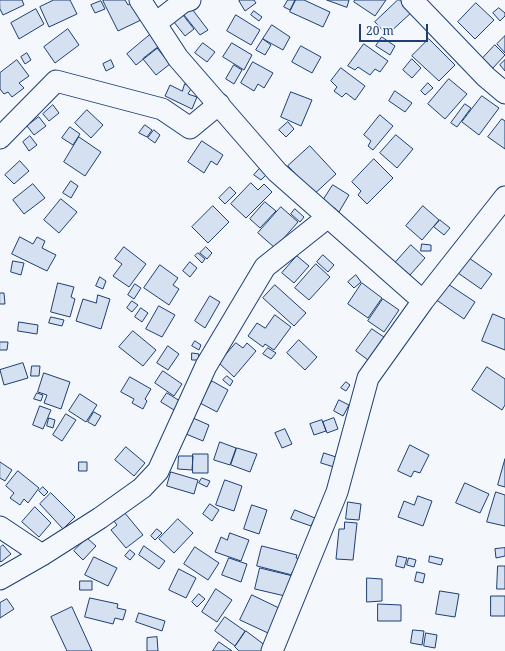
<!DOCTYPE html>
<html>
<head>
<meta charset="utf-8">
<style>
	body { margin:0 }
	#map { position:relative; width:505px; height:651px; overflow:hidden; background:#f4f7fb; font-family:"Noto Serif",serif }
	canvas { display:block }
	.scale { position:absolute; left:359px; top:24px; width:69px; height:18px; box-sizing:border-box; border:2px solid #1d3f73; border-top:0; padding-left:5px; font-size:12px; line-height:14px; white-space:nowrap; color:#1d3f73; -webkit-text-stroke:3px #f4f7fb; paint-order:stroke }
</style>
</head>
<body>
<div id="map">
<canvas width="505" height="651"></canvas>
<div class="scale">20 m</div>
</div>
<script>
const g = document.querySelector('canvas').getContext('2d');
g.lineJoin = 'round';
function fill(path, color) {
  g.fillStyle = color;
  g.fill(path, 'evenodd');
}
function stroke(path, color, width, dash) {
  g.strokeStyle = color;
  g.lineWidth = width;
  g.lineCap = dash ? 'butt' : 'round';
  g.setLineDash(dash || []);
  g.stroke(path);
}
const building = new Path2D(`
	M0 0H22L24 5 3 15 0 9Z
	M54 0H70L77 14 49 27 40 7Z
	M105 0H125L128 5 133 2 141 20 118 31 103 1Z
	M241 0H254L256 3 245 11 239 1Z
	M288 0H295L290 10 284 7Z
	M296 0H304L330 12 323 27 290 12Z
	M327 0H349L347 7Z
	M355 0H386L375 16 354 2Z
	M398 0H403L413 11 387 35 375 22Z
	M101 1 105 9 95 13 91 5Z
	M476 3 494 20 475 39 458 22Z
	M499 8 505 13V16L500 21 493 13Z
	M36 9 44 24 19 39 11 23Z
	M192 9 208 30 200 35 184 15Z
	M254 11 262 17 259 21 251 15Z
	M183 15 194 29 185 36 174 22Z
	M236 15 260 30 251 45 227 31Z
	M272 25 290 37 283 50 263 39Z
	M68 29 79 45 55 63 44 47Z
	M151 34 160 46 136 65 127 54Z
	M505 36V53L497 44Z
	M382 37 395 46 390 55 376 46Z
	M263 39 271 45 265 55 256 50Z
	M429 39 455 65 439 81 412 56Z
	M203 43 215 52 207 62 195 53Z
	M232 43 252 55 244 70 223 57Z
	M364 44 388 61 380 72 375 69 370 75 358 67 355 70 348 66Z
	M495 45 505 55 492 69 482 59Z
	M301 46 321 57 312 73 292 62Z
	M157 48 170 64 156 75 143 59Z
	M27 53 31 60 25 64 21 57Z
	M412 59 421 68 412 78 403 70Z
	M17 60 29 76 19 83 24 88 12 97 8 92 4 94 0 89V73Z
	M111 60 114 67 106 71 103 64Z
	M505 60V71L500 65Z
	M253 62 273 73 264 88 258 84 254 91 241 83Z
	M234 65 242 70 234 84 226 79Z
	M341 68 365 86 355 100 346 93 342 97 334 91 337 87 331 81Z
	M449 79 467 94 445 119 428 104Z
	M428 83 433 88 425 95 421 91Z
	M185 84 192 87 188 94 197 97 192 109 165 96 170 85 182 91Z
	M395 91 412 103 405 112 389 101Z
	M291 92 312 100 301 126 281 117Z
	M482 96 499 108 479 135 462 122Z
	M465 104 471 108 457 127 451 123Z
	M53 105 59 113 49 121 43 114Z
	M87 110 103 125 91 138 75 123Z
	M380 115 393 126 373 150 368 146 371 141 364 135Z
	M39 117 46 126 34 135 27 126Z
	M502 119 505 121V149L488 137Z
	M288 122 294 129 286 137 279 130Z
	M145 125 152 130 147 137 139 133Z
	M70 127 80 134 73 145 62 138Z
	M154 130 160 135 155 143 148 138Z
	M396 135 413 149 397 168 380 153Z
	M30 136 37 145 29 151 23 142Z
	M79 137 101 152 85 176 64 162Z
	M202 141 223 155 217 165 211 161 204 173 188 162Z
	M310 146 336 174 311 197 301 180 288 166Z
	M374 159 393 178 367 204 358 195 361 191 352 182Z
	M20 161 29 171 14 184 5 175Z
	M262 166 269 172 261 180 254 175Z
	M71 181 78 186 71 198 63 193Z
	M251 183 258 190 264 184 272 192 246 218 231 204Z
	M33 184 45 198 24 214 13 200Z
	M333 185 349 195 339 212 322 202Z
	M230 187 236 193 225 204 219 198Z
	M61 199 77 212 59 233 44 220Z
	M265 202 276 211 260 228 250 219Z
	M213 206 229 222 208 243 192 227Z
	M423 206 439 220 422 240 406 226Z
	M281 207 298 222 275 248 258 233Z
	M295 209 304 217 300 222 291 214Z
	M440 220 450 228 444 235 434 227Z
	M20 237 33 244 37 237 45 241 42 248 56 255 47 271 12 254Z
	M422 244 431 245V251H421Z
	M411 245 425 258 410 275 395 263Z
	M124 247 146 264 129 287 113 276 122 264 115 259Z
	M206 247 212 253 207 259 200 253Z
	M198 253 205 259 202 263 195 256Z
	M323 255 334 265 328 272 317 262Z
	M297 256 309 266 294 283 282 273Z
	M469 258 492 274 481 289 458 273Z
	M13 261 24 263 21 275 11 272Z
	M190 262 197 268 190 277 183 271Z
	M316 264 330 277 309 300 295 288Z
	M160 265 178 278 173 285 179 289 169 305 144 288Z
	M356 275 361 282 354 288 348 282Z
	M100 277 106 281 103 289 96 286Z
	M445 282 475 302 464 319 435 299Z
	M58 283 74 287 71 297 75 299 70 317 51 312Z
	M362 283 382 298 368 318 348 304Z
	M135 284 141 288 134 299 128 295Z
	M275 285 306 313 294 326 263 298Z
	M0 293H4L5 304H0Z
	M98 295 110 299 101 329 76 321 83 299 96 303Z
	M210 296 220 302 205 328 195 321Z
	M383 299 399 310 384 332 368 321Z
	M132 301 138 305 132 312 127 308Z
	M159 306 175 315 162 337 146 329Z
	M141 308 148 313 142 322 135 317Z
	M493 314 505 319V350L482 341Z
	M275 315 291 327 274 350 265 344 263 347 248 336 257 323 265 328Z
	M51 317 64 320 62 326 49 323Z
	M19 322 38 325 37 334 18 331Z
	M372 329 384 337 368 360 356 351Z
	M133 331 156 350 143 366 119 347Z
	M299 340 317 357 305 370 287 353Z
	M195 341 201 345 199 350 192 346Z
	M0 342H8L7 350H0Z
	M236 343 243 348 247 343 256 351 234 377 219 363Z
	M168 346 179 354 168 370 157 363Z
	M268 348 276 353 271 359 263 354Z
	M192 353 199 354 198 360H192Z
	M23 363 28 378 4 385 0 370Z
	M32 366H40L39 376H31Z
	M487 367 505 379V405L502 410 472 390Z
	M163 371 182 384 174 396 155 383Z
	M44 373 70 382 61 409 44 403 47 395 38 392Z
	M227 376 233 381 230 386 223 380Z
	M130 377 151 389 145 399 147 401 143 409 132 403 134 399 121 392Z
	M212 381 228 390 217 412 200 403Z
	M346 382 350 385 346 391 341 388Z
	M37 393 43 395 41 401 34 399Z
	M167 393 180 401 174 410 161 402Z
	M80 394 97 405 86 422 69 411Z
	M339 400 349 405 343 416 334 411Z
	M40 406 51 410 43 429 33 425Z
	M94 412 101 416 95 426 88 422Z
	M66 414 76 420 62 441 53 435Z
	M49 418 55 420 53 428 47 426Z
	M193 418 209 425 203 441 186 434Z
	M334 418 338 429 327 433 323 422Z
	M322 420 326 431 314 435 310 424Z
	M285 429 292 444 282 448 275 433Z
	M220 442 236 448 230 465 214 460Z
	M410 445 429 455 420 473 414 471 411 477 398 471Z
	M126 447 145 463 134 476 115 460Z
	M237 448 257 454 250 472 231 465Z
	M324 453 336 457 334 467 321 463Z
	M193 454H208V473H193Z
	M179 456H193L192 470 178 469Z
	M505 459V487L498 485Z
	M0 462 12 470 5 481 0 478Z
	M79 462H87V471H79Z
	M18 471 39 488 28 503 24 499 20 505 10 498 14 493 6 486Z
	M171 472 198 480 194 494 167 486Z
	M202 478 210 481 207 487 199 483Z
	M225 480 242 486 234 511 216 505Z
	M465 483 489 494 480 513 456 503Z
	M43 487 48 492 44 496 39 491Z
	M496 492 505 495V526L487 522Z
	M51 493 75 517 63 529 40 504Z
	M418 496 432 501 423 526 398 517 404 501 414 505Z
	M348 502 361 504 359 520 346 519Z
	M210 504 219 510 212 521 203 514Z
	M252 505 267 510 259 534 244 529Z
	M35 507 51 523 39 537 22 522Z
	M295 510 315 518 311 526 291 519Z
	M124 512 143 535 126 548 111 530 117 525 114 521Z
	M178 519 193 533 174 553 159 539Z
	M345 522 357 523 353 560 336 559 339 529H344Z
	M157 529 162 533 155 540 151 536Z
	M230 533 249 540 241 561 215 552 221 537 227 540Z
	M87 538 96 546 83 560 74 551Z
	M3 545 11 554 1 562 0 561V548Z
	M144 546 165 561 159 569 139 555Z
	M262 546 297 555 296 558 300 559 297 573 292 572V575L257 566Z
	M195 547 219 563 208 580 184 564Z
	M505 548V556L496 558 495 549Z
	M130 550 135 554 130 560 125 556Z
	M398 556 407 558 404 568 396 566Z
	M430 556 443 559 441 565 429 562Z
	M94 557 117 568 108 586 85 575Z
	M229 558 247 564 241 582 222 575Z
	M409 558 416 560 414 567 407 565Z
	M498 566H505V589H497Z
	M260 568 297 577 285 596 255 589Z
	M179 569 196 578 186 598 169 590Z
	M417 572 425 574 423 583 415 581Z
	M367 578 382 579V601L367 602Z
	M80 581H92V590H80Z
	M216 589 232 600 217 622 202 612Z
	M440 591 459 594 455 617 436 614Z
	M199 594 205 599 197 607 192 602Z
	M252 595 279 608 268 633 240 620Z
	M491 596H505V616H491Z
	M90 598 118 604 117 608 126 610 123 620 115 618 113 624 85 617Z
	M7 599 14 609 0 618V603Z
	M378 604 401 605V621H378Z
	M72 607 92 651H67L51 617Z
	M139 613 165 621 162 631 136 622Z
	M225 617 245 631 235 646 215 631Z
	M413 630 424 631 422 645 411 643Z
	M246 631 266 646 263 651H239L235 647Z
	M426 633 437 635 435 648 424 646Z
	M157 637 158 651H147V638Z
	M219 642 232 651H213Z`);
const minor = new Path2D(`
	M140 0 178 58 277 172 423 301
	M412 0 486 77 505 93
	M156 23 183 2 190 0
	M0 138 56 81 162 109 190 128 219 104
	M0 527 42 555
	M0 579 42 555 100 518 142 488 158 471 206 366 265 267 328 217
	M272 651 337 492 368 378 423 301 505 197`);
fill(building, '#d5e0f0');
stroke(building, '#1d3f73', 1);
stroke(minor, '#1d3f73', 23);
stroke(minor, '#f4f7fb', 21);
</script>
</body>
</html>
